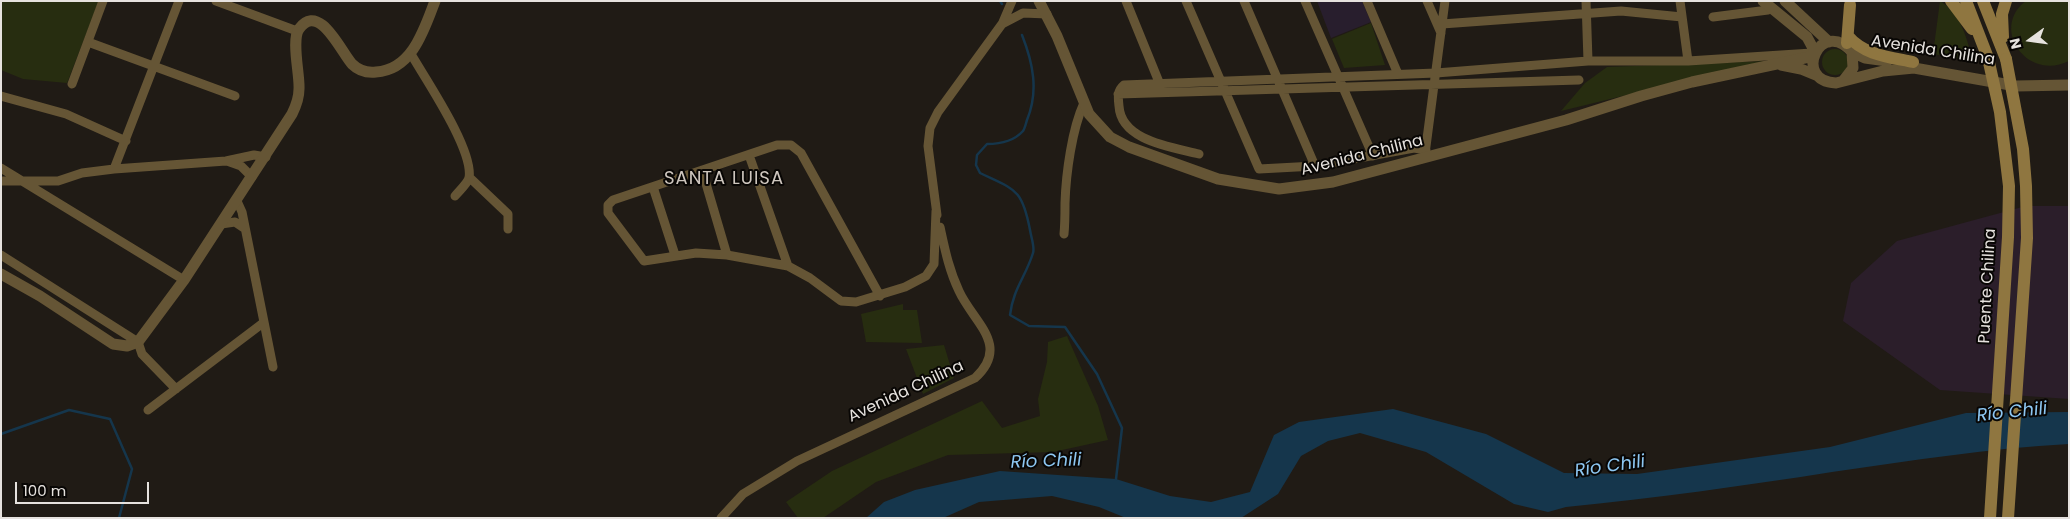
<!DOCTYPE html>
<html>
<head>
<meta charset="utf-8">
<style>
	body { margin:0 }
	#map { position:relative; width:2070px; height:519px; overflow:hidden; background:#201b15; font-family:Poppins,sans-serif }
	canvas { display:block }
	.frame { position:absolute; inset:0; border:2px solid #e6e2de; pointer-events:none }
	.north { position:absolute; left:2005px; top:15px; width:50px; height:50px; -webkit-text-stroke:4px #080604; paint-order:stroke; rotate:256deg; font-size:14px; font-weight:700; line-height:20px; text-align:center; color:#e6e2de }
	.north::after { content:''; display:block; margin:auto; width:18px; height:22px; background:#e6e2de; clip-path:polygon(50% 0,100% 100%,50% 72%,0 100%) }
	.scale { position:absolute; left:15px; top:482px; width:134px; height:22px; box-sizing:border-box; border:2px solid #e6e2de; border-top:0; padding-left:6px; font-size:15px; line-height:18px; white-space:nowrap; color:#e6e2de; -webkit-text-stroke:4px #080604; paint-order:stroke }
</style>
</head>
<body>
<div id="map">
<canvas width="2070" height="519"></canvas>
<div class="frame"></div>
<div class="north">N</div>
<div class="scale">100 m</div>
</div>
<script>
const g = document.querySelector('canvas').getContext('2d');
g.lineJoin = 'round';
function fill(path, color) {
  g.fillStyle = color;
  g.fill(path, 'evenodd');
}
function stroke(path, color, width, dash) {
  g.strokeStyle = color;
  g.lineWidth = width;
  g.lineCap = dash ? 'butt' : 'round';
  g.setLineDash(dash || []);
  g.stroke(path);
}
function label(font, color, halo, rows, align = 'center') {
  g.font = font + ' Poppins,sans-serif';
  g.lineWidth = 4;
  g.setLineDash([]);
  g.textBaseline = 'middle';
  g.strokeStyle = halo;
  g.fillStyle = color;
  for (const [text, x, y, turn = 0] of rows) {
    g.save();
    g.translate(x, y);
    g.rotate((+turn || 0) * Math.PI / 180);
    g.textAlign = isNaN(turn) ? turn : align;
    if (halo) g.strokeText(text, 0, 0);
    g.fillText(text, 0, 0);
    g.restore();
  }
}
const industrial = new Path2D(`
	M2026 206H2069V399L1940 390 1843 321 1851 283 1897 241Z`);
const education = new Path2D(`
	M1317 1H1362L1371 22 1331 38Z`);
const green = new Path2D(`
	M1 1H99L67 83 23 79 1 70Z
	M1940 1C1961 13 1967 39 1973 61L1933 54Z
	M2026 1H2069V61C2026 82 1990 27 2026 1Z
	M1371 23 1385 65 1344 68 1332 39Z
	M1822 62a13 13 0 1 1 26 0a13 13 0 1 1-26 0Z
	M1766 61 1561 111 1585 83 1607 67Z
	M903 304V310H917L922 343 866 342 861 314Z
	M1067 336 1098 406 1108 440 1053 452 948 455 876 482 823 518H798L786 502 832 471 982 401 1002 428 1040 416 1038 399 1047 362 1048 342Z
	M944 345 954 378 923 394 906 349Z`);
const water = new Path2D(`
	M1393 409 1486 434 1564 473 1637 474 1830 447 1966 413 2069 412V444C1989 448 1911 461 1832 472 1744 486 1655 498 1566 507L1548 512 1514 504 1426 452 1360 433 1328 441 1301 456 1278 494 1241 518H1126L1099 507 1052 496 979 502 943 518H866L884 502 915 490 1000 471 1116 479 1170 496 1211 502 1250 492 1274 435 1299 422Z`);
const stream = new Path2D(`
	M1000 1 1002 4
	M1022 35C1033 63 1039 91 1027 120 1026 123 1025 128 1023 131 1014 141 999 144 987 144L977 155 976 165 980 173C1015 190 1022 188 1030 230 1031 237 1035 247 1033 253 1026 276 1013 289 1010 315L1029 326 1065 327 1097 374 1122 428 1116 479
	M1 434 69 410 110 419 132 469 119 518`);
const minor = new Path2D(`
	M216 1 297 31
	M1126 1 1161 87
	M1186 1 1259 169 1315 166 1414 148 1426 150
	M1244 1 1315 166
	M1305 1 1373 156
	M1367 1 1398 74
	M1427 1 1441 33
	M1586 1 1588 61
	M1680 1 1688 61
	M1713 17 1768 10 1772 8
	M1003 22 1012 1
	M1442 24 1621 11 1682 17
	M88 42 235 96
	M411 54C426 80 474 150 469 178 467 184 459 191 455 196
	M72 84 103 1
	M1118 94 1579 80
	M1 96 66 114 126 141
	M1199 154C1172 147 1121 141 1119 106 1118 97 1117 91 1124 85L1436 73 1588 61H1688L1812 53
	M1425 154 1445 1
	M749 155 788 266
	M227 161 241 166 252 177
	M1 168 184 280
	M114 169 179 1
	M702 170 727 255
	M469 177 508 214V229
	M1 181H58L82 173 114 169 226 161 254 155 266 157
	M653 187 675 255
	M237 201 242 212 273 367
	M937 215 928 146 930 128 938 112 1002 24 1023 13 1047 14
	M221 224 235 222 244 228
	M1064 234C1065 224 1065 214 1065 203 1066 173 1072 129 1084 103
	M1 255 138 342 142 354 176 389
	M880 296 801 153 791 145H777L613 200 608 205V213L644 261 696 253 727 255 788 266 810 278 841 301 856 302 905 287 926 276 934 264 936 211
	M148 410 263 323
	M721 518 743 494 797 461 975 378C1011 345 973 322 959 291 949 270 945 250 940 227`);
const tertiary = new Path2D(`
	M1039 1 1057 36 1089 114 1110 137 1129 147 1218 179 1279 189 1333 182 1566 120 1641 96 1692 82 1814 56
	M1763 1 1807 37 1815 52
	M1785 1 1829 42
	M1852 52 1865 58 1887 61
	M1781 65 1801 69 1818 76
	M1843 81 1853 68 1852 52C1821 16 1791 81 1836 83L1883 71 1914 68 2016 86 2069 85
	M1 274 40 296 113 344 127 346 138 342 184 280 292 114C296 106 299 99 299 89 300 75 291 40 299 29 319 1 341 52 352 64 359 71 367 73 376 72 412 70 424 30 435 1`);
const secondary = new Path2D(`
	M1951 1 1972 29
	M1966 1 1988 58
	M1983 1 2006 59
	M1848 36C1864 55 1889 57 1913 62
	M2003 37 2002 14 2006 1
	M1847 43 1850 5`);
const secondaryBridge = new Path2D(`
	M1988 58 2000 112 2009 186 2008 237 1990 518
	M2006 59 2023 149 2026 186 2027 238 2008 518`);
const streetNames = [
	["Avenida Chilina",1933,51,9],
	["Avenida Chilina",1362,156,-14],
	["Puente Chilina",1988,286,-87],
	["Avenida Chilina",906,392,-25]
];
const neighbourhoodNames = [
	["SANTA LUISA",724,179]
];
const waterNames = [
	["Río Chili",2012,413,-6],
	["Río Chili",1046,462,-2],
	["Río Chili",1610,467,-8]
];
fill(industrial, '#2b1e2a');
fill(education, '#281e2d');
fill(green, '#272d10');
fill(water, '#15364c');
stroke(stream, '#15364c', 2.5);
stroke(minor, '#655535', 9);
stroke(tertiary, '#655535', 11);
stroke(secondary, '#8f7640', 12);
stroke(secondaryBridge, '#8f7640', 12);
label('16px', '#e6e2de', '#080604', streetNames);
g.letterSpacing = '1px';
label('18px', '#cec6be', '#080604', neighbourhoodNames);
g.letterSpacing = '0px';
label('italic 18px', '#8dc7f2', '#080604', waterNames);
</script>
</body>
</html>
